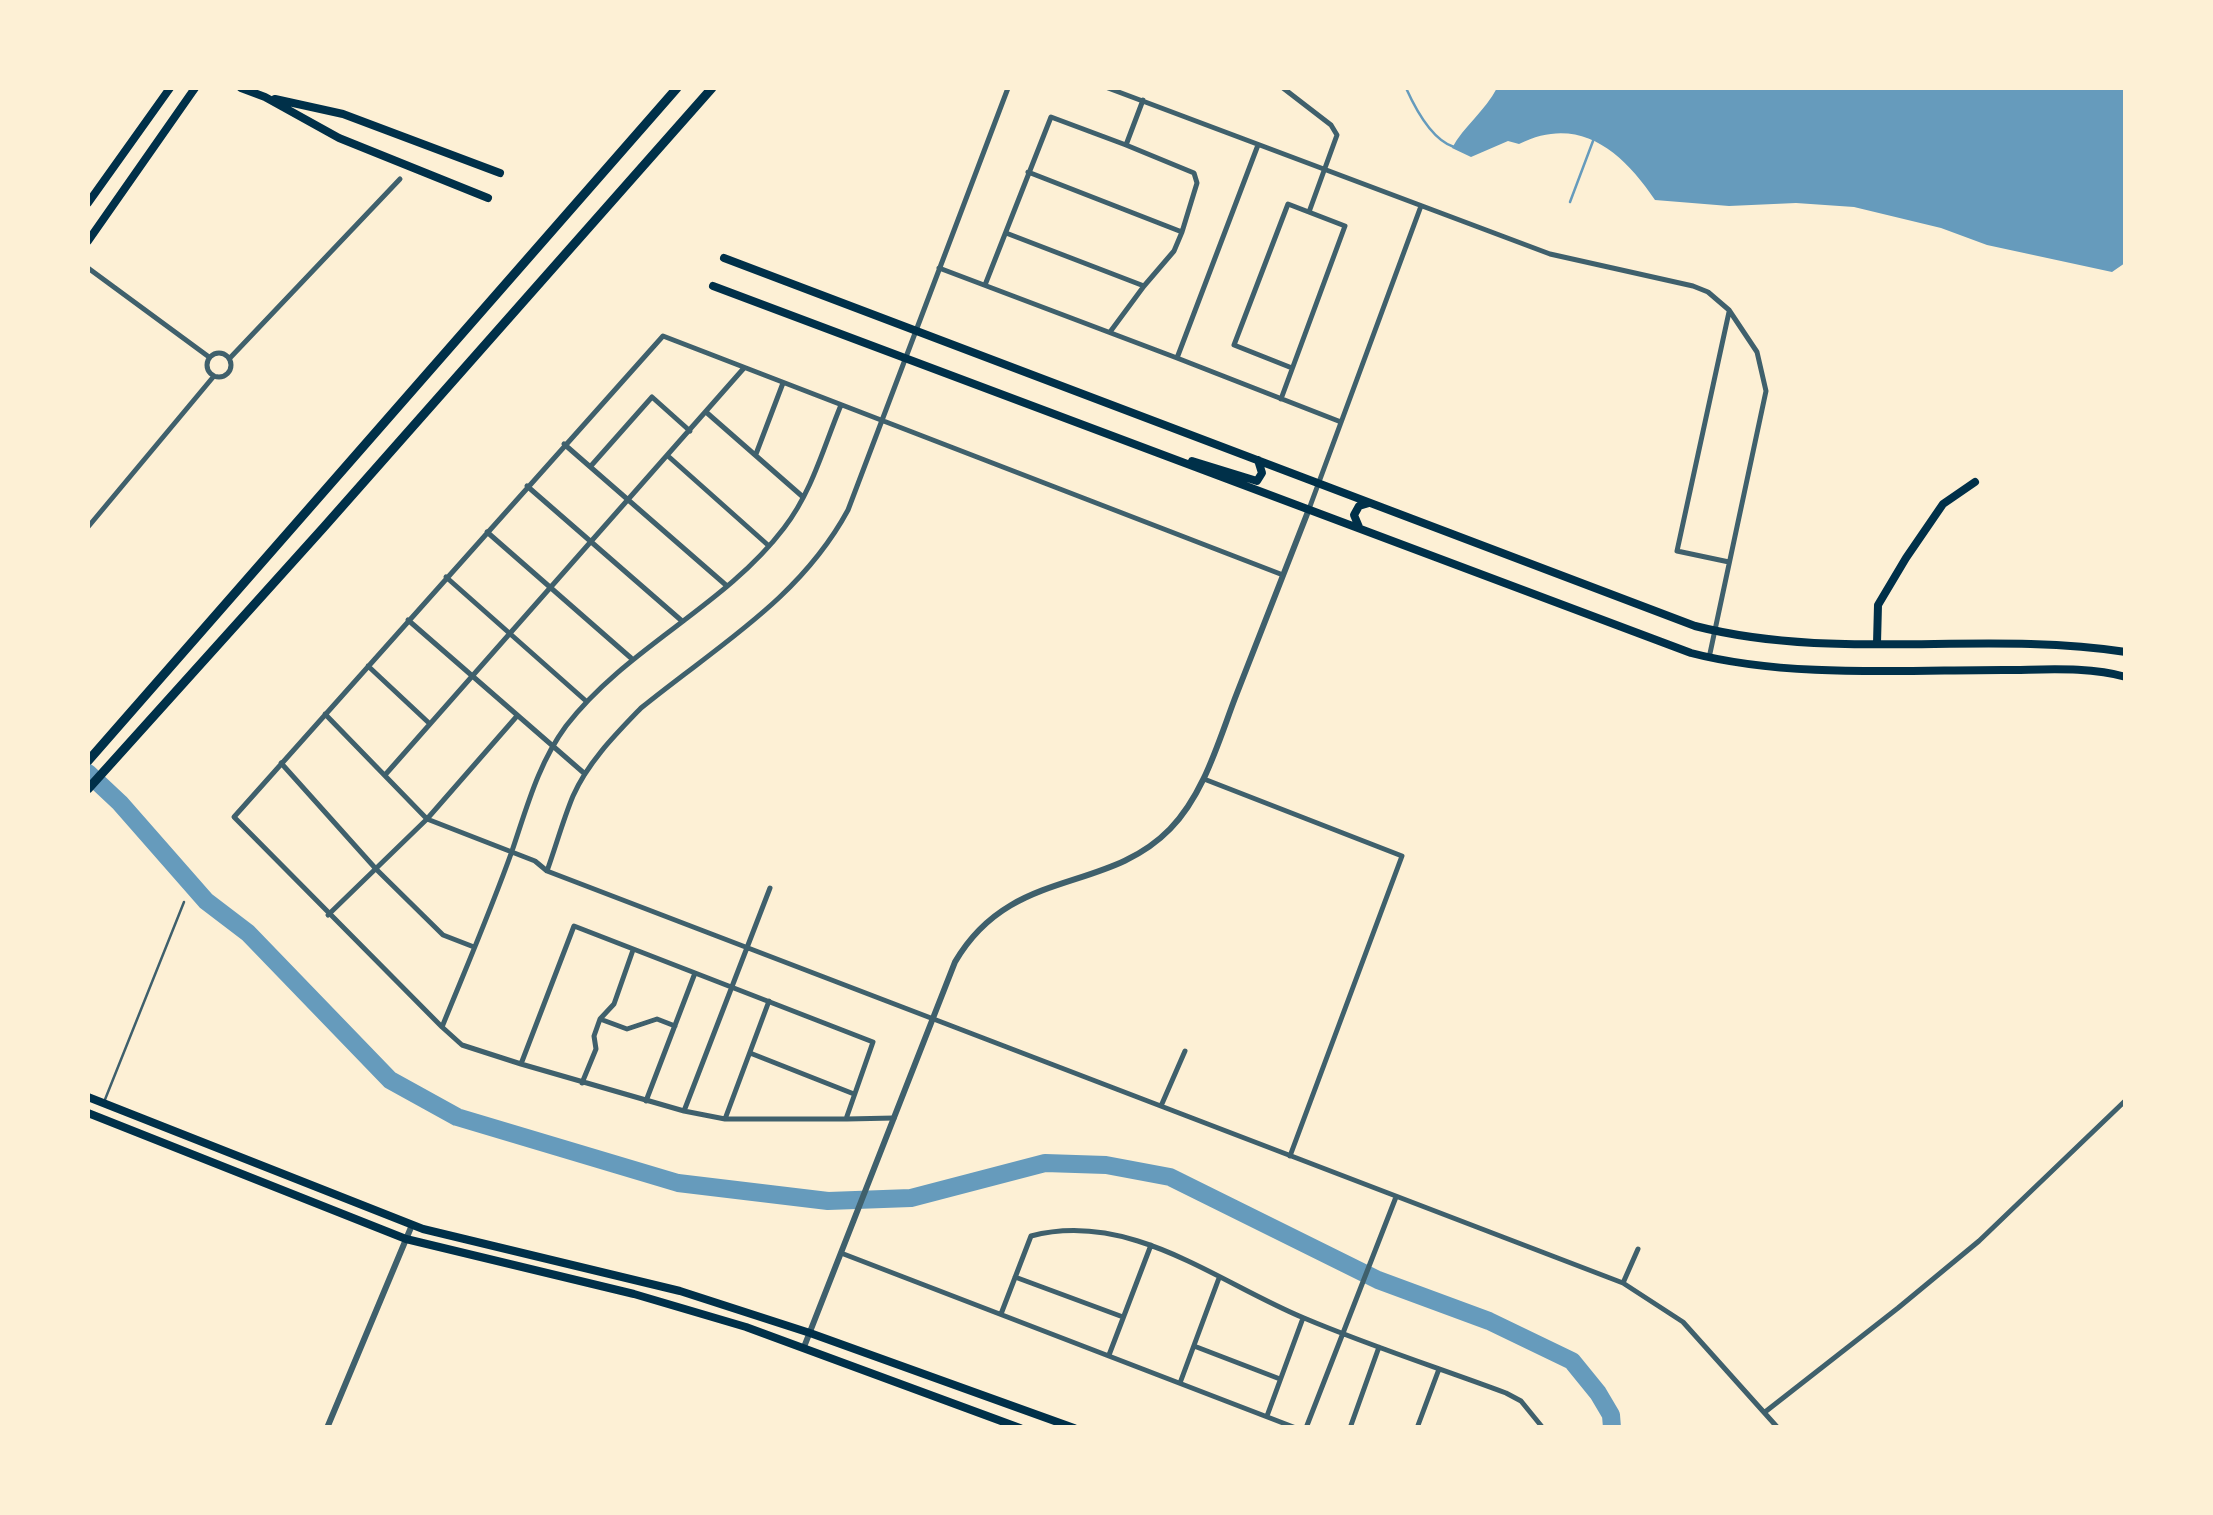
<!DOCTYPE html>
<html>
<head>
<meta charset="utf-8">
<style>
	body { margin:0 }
	#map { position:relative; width:2213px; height:1515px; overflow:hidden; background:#fdf0d5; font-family:"Titillium Web",sans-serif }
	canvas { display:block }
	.frame { position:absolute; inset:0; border:90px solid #fdf0d5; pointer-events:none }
</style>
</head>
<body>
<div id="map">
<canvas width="2213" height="1515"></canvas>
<div class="frame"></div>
</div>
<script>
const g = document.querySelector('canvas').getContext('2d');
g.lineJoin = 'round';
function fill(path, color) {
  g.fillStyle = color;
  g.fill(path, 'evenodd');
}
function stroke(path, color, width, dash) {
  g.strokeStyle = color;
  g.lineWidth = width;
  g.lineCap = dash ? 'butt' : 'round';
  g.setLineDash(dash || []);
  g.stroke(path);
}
const water = new Path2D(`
	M1497 88H2125V263L2112 272 1987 245 1941 228 1854 207 1796 203 1729 206 1655 200C1622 151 1579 114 1519 144L1508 141 1471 157 1452 148C1464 126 1485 111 1497 88Z`);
const stream = new Path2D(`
	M1406 88C1415 108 1432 140 1454 147
	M1570 202 1593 141`);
const river = new Path2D(`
	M88 773 120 803 206 901 248 933 390 1080 457 1117 678 1183 828 1201 911 1198 1045 1163 1106 1165 1170 1177 1378 1280 1489 1321 1572 1361 1598 1393 1611 1415 1612 1428`);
const service = new Path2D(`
	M104 1102 184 902`);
const minor = new Path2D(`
	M1108 88 1550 254 1693 286 1708 292 1729 310 1757 352 1766 391 1709 658
	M1283 88 1331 125 1337 135 1309 212
	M1126 145 1194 173 1197 183 1182 232
	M1006 233 1144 286 1174 251 1182 232 1028 172
	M88 268 209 357
	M939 268 1177 358 1258 145
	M985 285 1051 117 1126 145 1143 100
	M1729 312 1677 551 1729 562
	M1110 332 1144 286
	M207 365a12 12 0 1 1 24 0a12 12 0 1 1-24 0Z
	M1177 358 1341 422
	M229 359 400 179
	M1281 399C1303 341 1324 283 1345 226L1288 204 1234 345 1292 368
	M841 405C824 446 812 492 784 528 724 607 627 647 566 726 538 764 527 807 512 851 491 910 466 968 442 1027L234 817 663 336 881 420 1283 575
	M706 412 803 497
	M564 444 727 586
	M756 454 783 383
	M668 456 769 546
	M590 467 652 397 690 431
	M527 486 682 621
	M1309 509 1421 206
	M88 527 214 376
	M487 532 631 658
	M446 577 586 701
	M408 620 585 774
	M368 666 430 724
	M325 714 427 819 535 861 547 871 1623 1283 1683 1322 1778 1428
	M281 763 376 869 443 935 474 947
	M385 775 744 368
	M1204 779 1402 856 1290 1156
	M547 871C556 846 563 820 573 796 588 762 615 735 641 708 717 646 800 599 848 510L1008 88
	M328 915 427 819 517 716
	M574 926 873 1042 846 1119H725L684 1111 521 1064Z
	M600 1019 627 1029 657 1019 675 1026
	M442 1027 462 1045 521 1064
	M750 1053 854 1094
	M582 1083 596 1049 594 1036 600 1019 614 1004 633 950
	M646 1101 695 973
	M1161 1106 1185 1051
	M684 1111 770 888
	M725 1119 769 1001
	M847 1119 894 1118
	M841 1253 1296 1428
	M1015 1277 1123 1317
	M1623 1283 1638 1249
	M1001 1314 1031 1236C1130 1210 1217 1282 1304 1318 1370 1346 1439 1368 1506 1393L1521 1401 1543 1428
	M1194 1346 1280 1379
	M1109 1355 1151 1245
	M1180 1383 1219 1278
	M1765 1412 1898 1308 1979 1241 2126 1100
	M1267 1416 1303 1318
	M1306 1428 1396 1197
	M1350 1428 1379 1347
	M1417 1428 1439 1369`);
const tertiary = new Path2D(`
	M2126 903V934
	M804 1347 955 962C1011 866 1106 895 1170 829 1205 793 1219 739 1237 693 1261 632 1285 570 1309 509
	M327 1428 412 1225`);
const secondary = new Path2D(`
	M241 88 265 97 339 138 488 198
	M275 99 343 114 500 173
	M724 258 1695 626C1836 662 1983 630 2126 652
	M713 286 1691 653C1787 678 1904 670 2003 670 2043 670 2087 666 2126 677
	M1192 461 1257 481 1262 473 1258 460
	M1359 527 1354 515 1359 506 1369 503
	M1877 643 1878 605 1906 558 1943 504 1975 482`);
const primary = new Path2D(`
	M88 203 170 88
	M88 241 195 88
	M88 1097 423 1229 680 1291 810 1333 1074 1428
	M88 1113 406 1239 634 1294 746 1327 1020 1428`);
const motorway = new Path2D(`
	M88 761 677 88
	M88 789 324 527 712 88`);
fill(water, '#669bbc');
stroke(stream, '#669bbc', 2.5);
stroke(river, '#669bbc', 18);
stroke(service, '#3f606c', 2.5);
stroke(minor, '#3f606c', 5);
stroke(tertiary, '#3f606c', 6);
stroke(secondary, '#003049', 8);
stroke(primary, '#003049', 8);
stroke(motorway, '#003049', 9);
</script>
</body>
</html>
